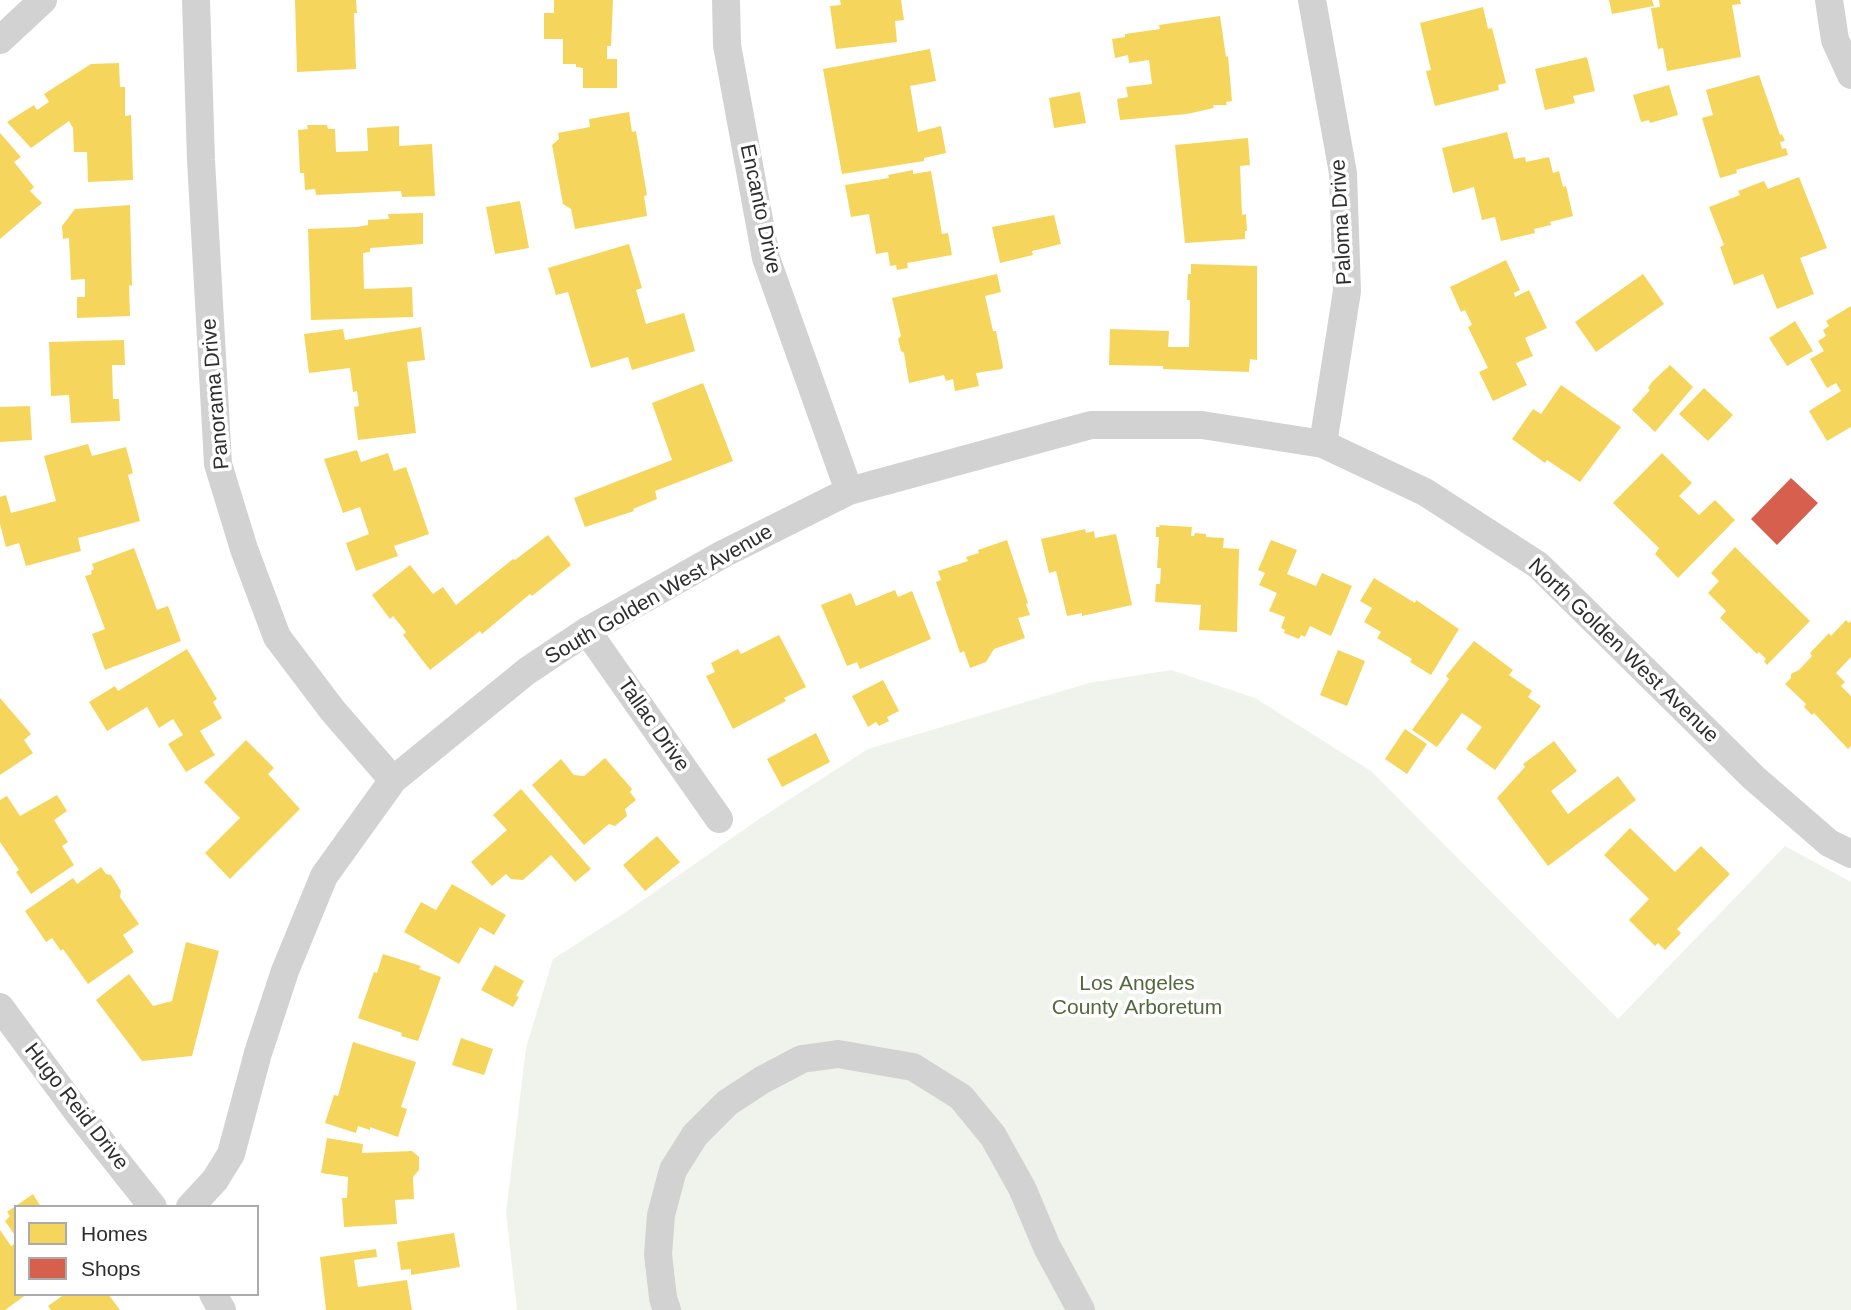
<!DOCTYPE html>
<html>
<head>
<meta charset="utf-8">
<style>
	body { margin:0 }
	#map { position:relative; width:1851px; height:1310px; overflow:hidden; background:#fff; font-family:Helvetica,sans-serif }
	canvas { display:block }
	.legend { position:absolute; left:14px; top:1205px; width:245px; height:91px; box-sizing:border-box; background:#fff; border:2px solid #ababab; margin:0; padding:9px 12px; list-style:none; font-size:21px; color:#2d2d2d }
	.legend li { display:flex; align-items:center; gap:14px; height:35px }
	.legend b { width:35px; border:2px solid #ababab }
</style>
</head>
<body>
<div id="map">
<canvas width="1851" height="1310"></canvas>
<ul class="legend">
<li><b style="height:19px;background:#f6d55c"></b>Homes</li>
<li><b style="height:19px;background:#d6604d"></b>Shops</li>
</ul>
</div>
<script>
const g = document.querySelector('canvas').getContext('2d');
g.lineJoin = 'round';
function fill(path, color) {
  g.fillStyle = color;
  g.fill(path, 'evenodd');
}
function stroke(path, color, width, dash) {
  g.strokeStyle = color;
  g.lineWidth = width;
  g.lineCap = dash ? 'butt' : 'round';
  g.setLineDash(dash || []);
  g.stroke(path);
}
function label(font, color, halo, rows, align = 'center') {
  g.font = font + ' Helvetica,sans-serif';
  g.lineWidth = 7;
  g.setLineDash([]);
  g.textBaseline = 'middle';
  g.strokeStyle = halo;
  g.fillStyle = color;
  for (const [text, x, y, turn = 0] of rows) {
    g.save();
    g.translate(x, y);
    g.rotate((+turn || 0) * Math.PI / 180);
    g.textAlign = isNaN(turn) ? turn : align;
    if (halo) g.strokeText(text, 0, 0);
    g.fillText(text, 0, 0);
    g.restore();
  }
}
const green = new Path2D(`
	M1171 670 1255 698 1371 771 1618 1019 1785 846 1851 882V1310H517L506 1213 526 1048 553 959 626 912 759 819 868 749 1089 683Z`);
const homes = new Path2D(`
	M295 0H356L357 13H354L356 69 297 72Z
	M554 0H613L611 46H607V59H617V88H583V68L576 67V64H563V39H544V13H554Z
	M840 0H901L904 20 895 21 897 42 836 49 830 6 841 5Z
	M1609 0H1652L1654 6 1612 14Z
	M1659 0H1740L1741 4 1732 5 1741 57 1667 71 1663 48 1658 49 1651 8 1660 7Z
	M1483 7 1488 29 1492 28 1506 83 1498 85 1499 90 1435 106 1426 71 1431 70 1420 23Z
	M1220 16 1226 57 1228 56 1232 101 1226 102 1227 105H1213L1214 108 1187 114 1120 120 1117 99 1128 97 1126 87 1152 84 1149 60 1129 63 1128 55 1115 58 1112 39 1125 37V34L1160 29 1159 25Z
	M930 49 936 81 910 86 918 132 941 126 946 153 924 158V161L842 174 823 69Z
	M1587 57 1595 91 1573 96 1575 103 1545 110 1535 69Z
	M119 63 120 87H125V116L131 115 133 180 88 182 87 152H74L73 128 69 121 31 148 7 122 34 105 37 110 49 102 44 94 91 64Z
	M1759 75 1780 135 1782 134 1785 141 1780 142 1782 149 1786 148 1788 155 1736 170 1737 173 1720 178 1702 118 1713 115 1706 90Z
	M1669 85 1678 115 1650 123 1649 120 1641 122 1633 95Z
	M1080 92 1086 123 1054 128 1049 98Z
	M629 112 632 132 636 131 647 195 644 196 647 216 575 229 571 209 563 204 552 145 559 139 558 133 590 127 589 119Z
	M307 125H327L328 129H335L336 152 368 151 367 128 399 126V146L432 144 435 196 402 197 401 191 316 195 315 189 305 190 304 173H300L298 130 308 129Z
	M1507 132 1514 159 1525 157 1526 162 1549 157 1553 173 1559 171 1563 187 1566 186 1573 216 1550 222 1551 225 1534 229 1535 233 1501 241 1495 217 1482 220 1474 187 1453 193 1442 148Z
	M0 133 21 157 14 162 34 187 30 191 42 203 0 239Z
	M1248 138 1250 165 1240 166 1242 215 1246 214 1247 231H1245V239L1185 243 1175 145Z
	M913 170V174L931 171 942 234 948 233 952 255 907 263 908 268 897 270 896 265 890 266 888 252 876 254 869 214 851 217 845 185 889 178 888 175Z
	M1799 177 1827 248 1800 258 1814 294 1777 309 1763 274 1734 285 1720 247 1724 245 1709 207 1740 195 1738 191 1764 181 1768 189Z
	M520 201 529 248 495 254 486 207Z
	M130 205 132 286 129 285 130 316 77 318V297H85V279L71 280 69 238 63 239 62 226 75 209Z
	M423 213V244L370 248V252L363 253 364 289 412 287 413 317 311 320 308 229 357 227 368 225V220L389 219 388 214Z
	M1054 215 1061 244 1032 251 1033 255 1000 263 992 227Z
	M629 244 642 288 636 290 646 324 684 313 695 351 632 370 628 357 591 368 568 292 556 295 548 268Z
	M1506 260 1520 290 1514 293 1515 297 1529 290 1547 328 1525 338 1533 356 1516 363 1527 385 1493 401 1479 372 1488 368 1468 327 1472 325 1465 310 1461 312 1450 287Z
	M1191 264 1257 266V360L1250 359 1249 372 1163 369V366L1109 365 1110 329 1169 331 1168 347H1189L1190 300H1187L1188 274H1191Z
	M997 274 1001 292 985 296 993 331H996L1003 367 1002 369 976 373 979 386 955 391 953 379 946 381 944 375 909 383 904 353 901 351 898 339 901 336 892 298Z
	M1643 274 1664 304 1596 352 1575 322Z
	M1851 306V427L1827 441 1809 411 1841 391 1836 383 1827 388 1810 359 1824 351 1818 341 1826 336 1823 330 1829 326 1826 321Z
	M1795 321 1813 351 1787 366 1769 338Z
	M421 327 425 360 407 362 416 433 358 440 354 407 359 406 357 391 353 392 350 368 309 373 304 334 343 329 345 340Z
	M124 340 125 365H112L113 399H119L120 421 71 423 69 395 51 396 49 342Z
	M1670 365 1693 387 1655 432 1632 410 1650 390 1648 388 1652 382Z
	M703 383 733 461 655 491 657 499 633 509 634 511 585 527 574 498 672 460 652 403Z
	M1561 385 1621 427 1580 482 1547 460 1545 463 1512 439 1533 409 1541 414Z
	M1704 388 1733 415 1708 441 1679 414Z
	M30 406 32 440 0 442V407Z
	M88 444 92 456 126 447 133 473 128 475 140 521 78 538 81 551 26 566 19 543 6 547 0 524V497L6 495 11 513 56 501 44 456Z
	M357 450 361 462 388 453 394 471 406 467 429 534 394 546 398 556 356 571 346 543 369 534 360 507 343 513 324 459Z
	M1662 453 1692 483 1679 496 1699 515 1715 500 1735 520 1678 578 1655 554 1659 548 1613 503Z
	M1159 525 1192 527 1191 536H1194L1195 533 1206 534V537L1224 538 1223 548 1239 549 1237 632 1199 630 1201 605 1155 602 1156 584H1160L1161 568H1157L1159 537H1156V527H1160Z
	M1085 529 1086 533 1094 531 1095 538 1116 534 1132 605 1082 616V613L1067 616 1056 571 1049 573 1041 539Z
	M548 535 571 565 532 596 530 594 482 634 480 631 430 670 403 635 406 632 393 616 390 619 372 595 410 565 433 594 443 587 456 605 513 559 515 560Z
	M1007 540 1028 603 1026 604 1030 615 1018 618 1025 638 994 649 986 662 970 668 964 651 960 653 936 582 941 580 938 571 968 561 966 557 979 553 978 550Z
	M1271 540 1297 550 1287 574 1316 586 1322 573 1352 586 1331 636 1310 626 1305 637 1301 635 1299 639 1284 633 1285 630 1281 628 1285 617 1269 611 1277 593 1259 585 1265 573 1258 570Z
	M1735 547 1810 621 1767 665 1764 661 1766 659 1759 652 1757 654 1720 618 1726 611 1708 593 1719 581 1711 573Z
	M134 548 157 610 168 606 181 641 105 670 92 634 105 629 85 576 92 574 91 571 94 569 92 564Z
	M1374 578 1415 603 1416 600 1459 629 1431 675 1410 662 1412 659 1377 638 1381 632 1364 622 1372 608 1360 601Z
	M895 590 898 597 912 591 931 639 860 669 857 662 847 666 821 605 851 593 856 606Z
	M1846 620 1849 623 1851 621V657L1836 673 1845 682 1841 686 1851 696V746L1848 749 1814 713 1812 715 1804 707 1806 704 1785 684 1791 678V674L1799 670 1812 656 1810 653 1829 633 1831 636Z
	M779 635 806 687 784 698 786 701 733 729 706 676 715 672 711 663 738 649 741 654Z
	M1474 641 1513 670 1509 675 1532 691 1528 697 1541 706 1495 770 1466 749 1482 727 1462 713 1437 747 1412 730 1449 679 1446 676Z
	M187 649 217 699 213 702 222 718 200 731 215 755 186 772 168 744 183 735 173 719 159 728 147 707 107 731 89 702 115 686 118 691Z
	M1338 650 1365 661 1347 706 1320 695Z
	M883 680 899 711 887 717 889 721 879 726 876 722 868 727 852 696Z
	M0 698 31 734 24 740 33 753 0 775Z
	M1405 729 1427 744 1407 774 1385 759Z
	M816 733 830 762 782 787 767 759Z
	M246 740 274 768 268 774 300 809 230 879 205 853 240 818 204 782Z
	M1554 741 1577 771 1551 791 1568 814 1618 776 1636 800 1548 866 1497 798 1525 767 1523 764Z
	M605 758 632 789 630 792 636 800 625 809 627 816 615 826 609 824 584 845 532 785 561 759 574 775 584 776Z
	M521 789 591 869 575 882 551 855 523 880 511 879 506 874 492 886 471 862 507 830 493 815Z
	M57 795 67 811 54 820 68 842 62 846 74 865 31 894 16 872 19 870 0 842V800L7 796 20 816Z
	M1630 828 1675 872 1701 846 1730 874 1677 929 1681 933 1665 950 1658 943 1655 946 1629 920 1649 899 1604 855Z
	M657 836 680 862 645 891 623 865Z
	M101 867 106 874 111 875 121 891 120 897 139 924 123 935 134 952 88 984 63 949 61 951 52 938 46 942 25 911 73 878 77 884Z
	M452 884 506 915 494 935 480 927 459 964 404 932 421 902 436 910Z
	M186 942 219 951 192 1056 142 1061 96 1000 129 974 153 1006 172 1001Z
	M383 954 421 966 419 969 441 977 418 1041 401 1036 402 1033 358 1018 374 972 377 973Z
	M495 965 524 981 516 996 519 997 513 1007 481 990Z
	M461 1038 493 1049 484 1075 452 1065Z
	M353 1042 416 1062 401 1107 407 1109 398 1137 370 1127V1130L358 1126 356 1133 325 1123 334 1095 338 1096Z
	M327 1138 363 1144 362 1153 412 1151 419 1157V1170L413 1177 414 1199 395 1200 397 1224 344 1227 342 1198H347L348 1177 321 1173Z
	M33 1194 41 1207H16V1237L5 1221 10 1216 7 1212Z
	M0 1230 11 1246 16 1243V1294H27L5 1310H0Z
	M454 1233 460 1267 411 1275V1269L401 1270 397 1242Z
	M376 1249 377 1257 354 1260 358 1287 407 1280 412 1310H326L320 1257Z
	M65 1294H108L120 1310H51L48 1306Z`);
const shops = new Path2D(`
	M1791 478 1818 503 1777 545 1751 519Z`);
const street = new Path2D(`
	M196 0 201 160 218 464 244 549 277 637 333 711 393 780
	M726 0 727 45 766 258 849 491
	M1312 0 1343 173 1347 291 1323 444
	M1829 0 1835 40 1851 75
	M0 40 43 0
	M587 631 719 819
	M0 1007 79 1114 153 1207
	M190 1207 215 1180 231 1154 258 1053 285 971 324 876 393 780 527 671 587 631 723 554 849 491 1091 425H1202L1323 444 1425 492 1538 565 1754 778 1829 843 1851 854
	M213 1294 222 1310
	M667 1310 663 1298 658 1254 661 1215 673 1170 695 1135 727 1103 762 1080 802 1059 838 1054 913 1067 961 1097 993 1136 1022 1188 1047 1247 1081 1310`);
const streetNames = [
	["Encanto Drive",760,209,78],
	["Paloma Drive",1342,222,-93],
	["Panorama Drive",216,394,-95],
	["South Golden West Avenue",659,595,-30],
	["North Golden West Avenue",1623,651,44],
	["Tallac Drive",653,725,55],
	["Hugo Reid Drive",76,1107,52]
];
const parkNames = [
	["Los Angeles",1137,984],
	["County Arboretum",1137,1008]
];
fill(green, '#f0f3eb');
fill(homes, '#f6d55c');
fill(shops, '#d6604d');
stroke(street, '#d2d2d2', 28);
label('21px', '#2d2d2d', '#fff', streetNames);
label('21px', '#54673c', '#fff', parkNames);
</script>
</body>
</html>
